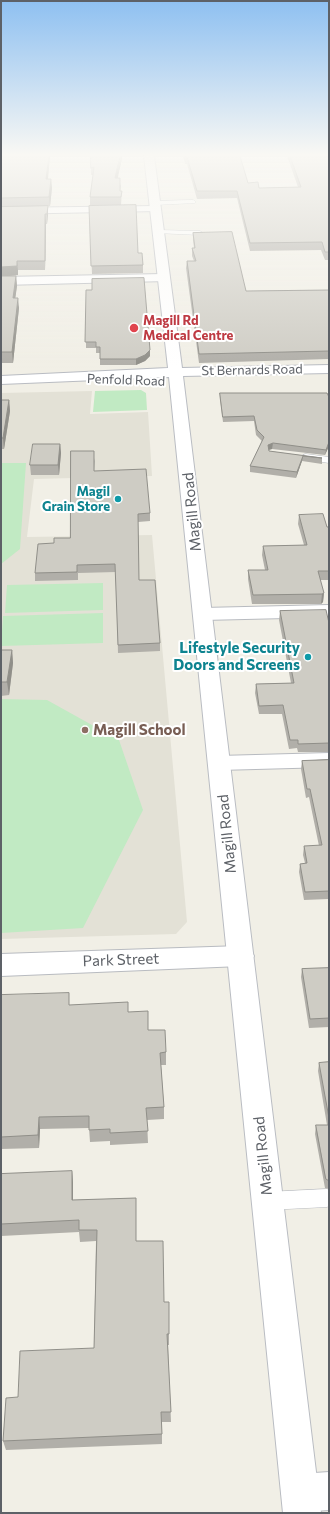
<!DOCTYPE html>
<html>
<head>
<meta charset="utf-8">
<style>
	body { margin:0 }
	#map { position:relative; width:330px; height:1514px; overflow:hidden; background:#f1efe6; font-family:Commissioner,sans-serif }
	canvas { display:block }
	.frame { position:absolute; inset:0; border:2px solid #5d6167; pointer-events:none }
</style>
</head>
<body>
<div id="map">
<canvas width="330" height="1514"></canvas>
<div class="frame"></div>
</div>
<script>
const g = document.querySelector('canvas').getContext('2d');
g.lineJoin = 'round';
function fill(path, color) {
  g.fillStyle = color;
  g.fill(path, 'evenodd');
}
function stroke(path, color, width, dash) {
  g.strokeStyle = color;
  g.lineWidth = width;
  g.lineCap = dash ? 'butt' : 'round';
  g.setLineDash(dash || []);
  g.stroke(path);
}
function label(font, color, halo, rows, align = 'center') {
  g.font = font + ' Commissioner,sans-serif';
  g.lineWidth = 4;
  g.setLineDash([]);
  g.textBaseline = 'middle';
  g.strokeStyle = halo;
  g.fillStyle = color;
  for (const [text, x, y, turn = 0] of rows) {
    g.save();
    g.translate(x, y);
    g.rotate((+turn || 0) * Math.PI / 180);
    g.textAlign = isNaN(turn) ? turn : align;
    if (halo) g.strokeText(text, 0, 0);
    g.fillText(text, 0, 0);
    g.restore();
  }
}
const education = new Path2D(`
	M92 391 90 414 148 412 152 476 34 479 27 537 152 535 187 922 176 934 1 939V393Z`);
const green = new Path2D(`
	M141 390 146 393 147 410 93 412 95 391Z
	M1 463H26L20 549 1 564Z
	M103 583V610L5 613 7 585Z
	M103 613V643L1 646 3 616Z
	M1 699 47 700 119 740 143 810 83 928 1 933Z`);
const service = new Path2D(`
	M193 200 195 201V203L155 205 152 203 155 201Z
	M158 230 200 231 203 233 200 235 156 233V231Z
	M306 454 329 457V463L303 459V455Z
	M327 1189 329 1190V1206L327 1207 267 1210 260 1207 258 1201 260 1195 267 1192Z`);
const minor = new Path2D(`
	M155 206 160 209 159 211 1 214V208Z
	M164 274 170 278 168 281 1 285V277Z
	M329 605V617L203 620 196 618 193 614 196 610 203 608Z
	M329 753V767L219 770 211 768 208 763 211 758 219 756Z
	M241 946 250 949 254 956 250 963 241 966 1 976V954Z
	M329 1472V1510L300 1512 287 1506 281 1493 287 1480 300 1474Z`);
const secondary = new Path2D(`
	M144 156H154L182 368 329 365V373L183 376 321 1513H283L169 377 1 384V376L168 368Z`);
const wall = new Path2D(`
	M1 156H50L48 179H51L52 188 50 206H48V215L47 224H46L45 270H18V275L6 276H16L17 286 15 298 19 308 13 363H1Z
	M91 156H122V159L117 178 121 186 120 191H122L121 205H90V197L93 175H91Z
	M178 156H240L248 183 259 188 298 187 287 156H327L329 159V260H325L321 250 250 251 237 198 197 199 187 164H185L183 156Z
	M89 206 138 253 143 265V273L92 274Z
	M193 233 246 291 329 290V359L199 363 186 268 187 261H194L192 256V248H194L193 240Z
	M86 290 150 356 145 361 136 365H100V353H96V348H86Z
	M220 393 329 397V446L325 455 272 449 269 450V451L322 458V464L302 461 296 478 250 472V466L262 441 256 435 254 421 223 422 220 398Z
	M1 400H9L10 411 4 449H1Z
	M60 444 61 453 59 475H31L30 465Z
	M95 458 94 471 150 513V521L138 522 139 580 160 643V651L118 653 116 572 78 573V580L35 581V573L54 543 70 538Z
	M299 515 327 527H329V580H320L324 593 323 602 321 604H252L248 579V570H265L262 555 263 546 304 545 298 524Z
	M280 611 329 623V752H298L297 748 289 749 282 714H259L255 693 256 684 291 683 279 620Z
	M1 650H12L13 663 9 695 1 696Z
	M329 759V906L328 899 304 900 299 872 300 864 305 863 303 855 304 846H319L309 797 306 798 301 769 302 761Z
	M329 968V1027L309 1028 301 977 302 969Z
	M1 995 70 1005 128 1012 148 1030 166 1052V1065H161L164 1107V1119L147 1120 148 1143 110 1145V1141L90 1142 89 1128 40 1129 39 1148 1 1149Z
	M329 1062V1189L325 1188 315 1134 316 1125H327L318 1071 319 1063Z
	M72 1171 73 1183V1200L136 1198V1241L164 1302 169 1334V1345H168L171 1422H162V1444L6 1450 3 1441 18 1397 94 1348 96 1241 80 1242 79 1232 1 1236V1174Z`);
const shadedWall = new Path2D(`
	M49 156H50L47 188 46 179Z
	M120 156H122V159L116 186 115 178Z
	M51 179 52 188 50 206 49 197Z
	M48 206V215L47 224V214Z
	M45 214 46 224 45 270Z
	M17 261 18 270V275L1 277V267Z
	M16 276 17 286 14 308 13 298Z
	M18 298 19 308 13 363 12 352Z
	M150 350V356L145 361 136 365V359Z
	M9 400 10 411 4 449 3 438Z
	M329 442V446L325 455 326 450Z
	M273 443 272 449 268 450V445Z
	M60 444 61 453 59 475 58 465Z
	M303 456 302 461 296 478 297 472Z
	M324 593 323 602 321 604 322 594Z
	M12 650 13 663 9 695 7 682Z
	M39 1117 40 1129 39 1148 38 1135Z
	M72 1171 73 1183V1211L72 1200Z`);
const building = new Path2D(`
	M1 156H49L46 179H51L49 197 1 198Z
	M91 156H120L115 178H120V191H122L121 197H90L94 167 91 168Z
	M185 156H240L248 183 258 182 259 188 301 187 290 156H327L329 159V252H325L322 242 250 243 237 191H197L187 157H185Z
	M136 205 138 253H142L143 265 91 266 89 206Z
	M48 206 47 214H45V261H17V266L1 267V207Z
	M232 232 246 291 329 290V351L199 354 187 261H196L192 248H195L193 233Z
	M1 276H16L13 298H18L12 352H1Z
	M144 278 150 350 145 355 136 359H100V347H96V342H85L86 290H92V279Z
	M220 393H327L329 397V442L326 450 273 443 268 445 269 451 322 458 303 456 297 472 250 466 264 437 257 430 254 416 223 417Z
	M1 400H9L3 438H1Z
	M33 444H60L58 465H30Z
	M71 451H94V471L146 469 150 513 138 514 139 580H155L160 643 118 645 115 564 77 565V572L35 573 38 544 54 543V538H70Z
	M323 514 327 527H329V571H318L324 593 322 594 253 595 248 570H268L263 546 307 545 299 515Z
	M326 610 329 623V743L298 744V740H290L283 705 259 706 256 684 294 683 280 611Z
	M1 650H12L7 682H1Z
	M329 760V891L305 892 300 864 307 863 304 846 322 845 310 789H307L302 761Z
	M329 968V1018L310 1019 302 969Z
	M69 993V1005L128 1002V1012L148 1011V1030H165L166 1052 160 1053 164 1107 146 1108 148 1131 110 1133V1129L89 1130V1116L39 1117 38 1135 1 1137V995Z
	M329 1062V1118L319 1063Z
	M316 1125H329V1181L326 1179Z
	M72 1171V1200L136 1198V1241H163L164 1302H169V1334H167L171 1412H161L162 1434 3 1441 6 1398 18 1397 20 1351 94 1348 97 1230H79V1220L1 1224V1174Z`);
const markers = [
	[134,328,5,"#e0444e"],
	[118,499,4,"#0f9aa8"],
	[308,657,4,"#0f9aa8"],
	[85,730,4,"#8d6e63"]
];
const farHealthnames = [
	["Magill Rd",143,321],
	["Medical Centre",143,336]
];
const farStreetnames = [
	["St Bernards Road",252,370,-1],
	["Penfold Road",126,380,2]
];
const farCulturenames = [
	["Magil",110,492],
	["Grain Store",110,507]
];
const streetNames = [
	["Magill Road",192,512,-96],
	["Magill Road",227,834,-96],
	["Park Street",121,960,-2],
	["Magill Road",263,1156,-96]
];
const cultureNames = [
	["Lifestyle Security",300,648],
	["Doors and Screens",300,665]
];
const educationNames = [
	["Magill School",93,730]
];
fill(education, '#e3e1d6');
fill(green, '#c1eac3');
stroke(service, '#b8bbc0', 1);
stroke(minor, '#b8bbc0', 2);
stroke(secondary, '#b9bcc2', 2);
fill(service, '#fff');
fill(minor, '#fff');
fill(secondary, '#fff');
fill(wall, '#b1afa9');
fill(shadedWall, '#908f89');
fill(building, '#ceccc4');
stroke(building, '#908f89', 1);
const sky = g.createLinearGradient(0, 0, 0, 368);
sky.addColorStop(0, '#8ec0f1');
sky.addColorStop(0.42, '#f9f8f4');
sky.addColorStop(1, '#f9f8f400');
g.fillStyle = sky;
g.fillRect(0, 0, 330, 368);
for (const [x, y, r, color] of markers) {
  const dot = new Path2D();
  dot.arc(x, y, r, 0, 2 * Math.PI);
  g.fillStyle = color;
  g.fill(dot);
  stroke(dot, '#fff', 1.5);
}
label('bold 13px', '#be3a42', '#fff', farHealthnames, 'left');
label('13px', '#5d6167', '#fff', farStreetnames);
label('bold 13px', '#0d838f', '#fff', farCulturenames, 'right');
label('15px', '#5d6167', '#fff', streetNames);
label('bold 15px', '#0d838f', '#fff', cultureNames, 'right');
label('bold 15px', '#785e54', '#fff', educationNames, 'left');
</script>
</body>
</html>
